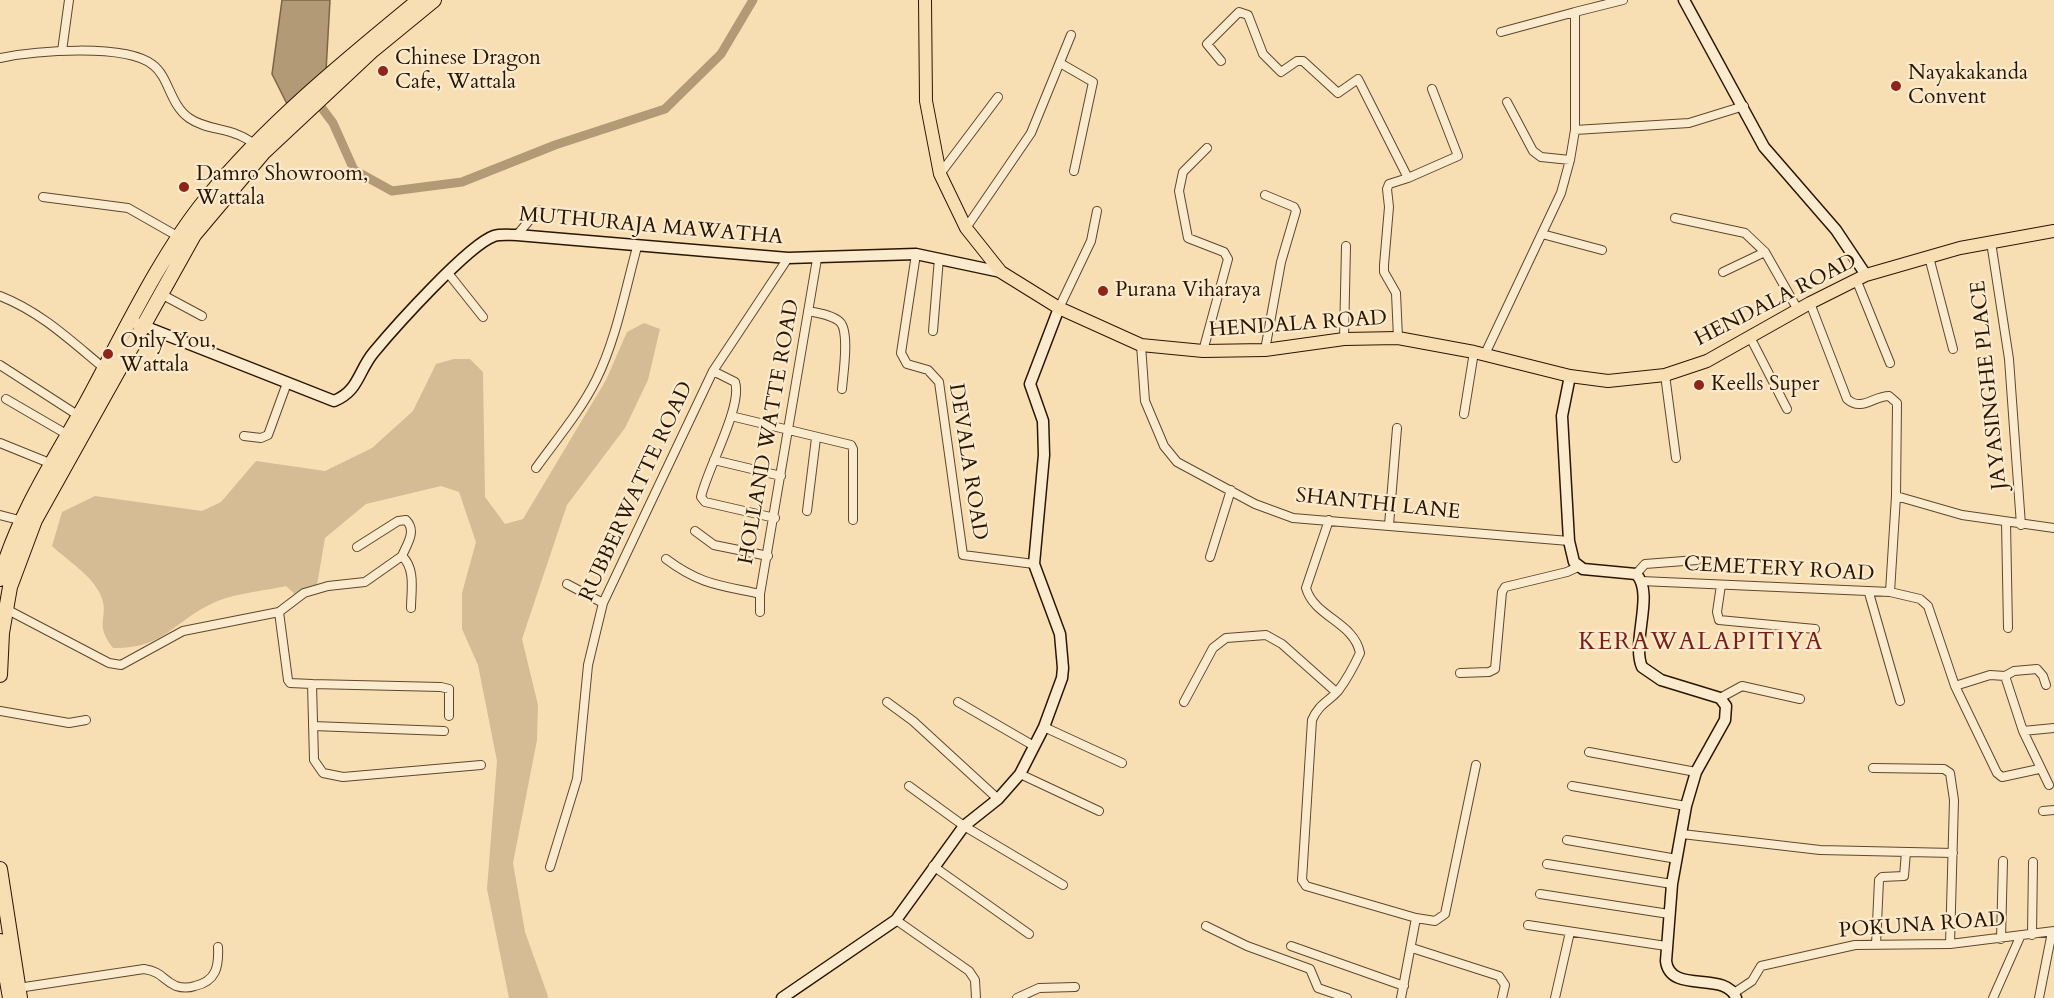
<!DOCTYPE html>
<html>
<head>
<meta charset="utf-8">
<style>
	body { margin:0 }
	canvas { display:block; background:#f8deb3 }
</style>
</head>
<body>
<canvas width="2054" height="998"></canvas>
<script>
const g = document.querySelector('canvas').getContext('2d');
g.lineJoin = 'round';
function fill(path, color) {
  g.fillStyle = color;
  g.fill(path, 'evenodd');
}
function stroke(path, color, width, dash) {
  g.strokeStyle = color;
  g.lineWidth = width;
  g.lineCap = dash ? 'butt' : 'round';
  g.setLineDash(dash || []);
  g.stroke(path);
}
function label(font, color, halo, rows, align = 'center') {
  g.font = font + ' Cardo,serif';
  g.lineWidth = 4.5;
  g.setLineDash([]);
  g.textBaseline = 'middle';
  g.strokeStyle = halo;
  g.fillStyle = color;
  for (const [text, x, y, turn = 0] of rows) {
    g.save();
    g.translate(x, y);
    g.rotate((+turn || 0) * Math.PI / 180);
    g.textAlign = isNaN(turn) ? turn : align;
    if (halo) g.strokeText(text, 0, 0);
    g.fillText(text, 0, 0);
    g.restore();
  }
}
const green = new Path2D(`
	M644 323 660 329 648 380 625 428 567 505 522 639 538 705 537 740 513 863 525 932 548 996 547 998H509L487 889 497 761 478 665 462 629V593L476 542 459 492 441 486 366 504 325 538 316 591 300 599 286 586C264 591 231 594 213 603 174 621 164 649 113 648 93 623 110 617 101 596 93 576 68 561 52 546L62 512 95 496 202 511 221 502 256 461 325 471 372 448 413 411 436 364 454 359H470L483 372 485 497 505 524 523 519 606 380 627 332Z`);
const water = new Path2D(`
	M282 0H330L326 71 288 106 272 74Z`);
const canal = new Path2D(`
	M315 99 333 123 354 170 392 191 462 182 555 145 665 109 721 54 753 0`);
const street = new Path2D(`
	M1501 32 1575 12
	M62 51 69 0
	M0 58C34 51 125 43 153 65 169 77 170 105 189 118 203 128 221 128 236 134 243 136 250 141 256 145
	M1221 61 1207 44 1239 12 1248 15 1263 54 1281 72 1297 61H1303L1338 93 1358 79 1408 178 1389 184 1387 189 1389 207 1384 265V272L1396 293 1398 338
	M1060 63 1093 82 1074 171
	M1507 102 1533 151 1541 157 1570 160
	M1575 130 1689 123 1744 106
	M940 174 998 97
	M1408 178 1458 156 1432 89
	M43 197 128 208 179 237
	M1675 218 1745 233 1765 252 1798 310
	M966 228 1031 133 1071 35
	M1542 234 1602 250
	M517 235 538 210
	M1991 242 2009 359 2021 525
	M916 254 901 353 907 364 928 370 939 382 963 555 1034 564
	M1929 257 1953 349
	M1723 272 1765 252
	M448 273 483 317
	M1856 279 1890 363
	M161 294 202 316
	M0 296C41 312 71 341 105 369
	M1059 308 1091 241 1097 211
	M808 311C818 313 833 315 840 322 850 332 843 375 842 389
	M933 331 939 258
	M1750 337 1787 409
	M1344 339 1346 246
	M1141 345 1145 401 1164 446 1177 462 1255 504 1293 518 1569 541
	M1265 350 1281 262 1296 211 1294 207 1265 195
	M1203 351 1228 259 1224 252 1188 238 1179 191 1183 172 1207 148
	M1485 354 1561 193 1570 160 1575 130V12L1623 0
	M0 365 79 416
	M713 371 735 382C743 406 707 469 701 497L705 502 775 518
	M1665 375 1676 458
	M6 399 68 435
	M1464 414 1474 352
	M731 416 851 445 853 449V520
	M244 436 261 438 268 435 287 383
	M0 443 52 464
	M714 460 781 476
	M536 468C556 440 580 412 596 380 616 340 625 291 637 247
	M1896 496 1962 515 2054 528
	M807 511 816 438
	M0 515 23 521
	M1329 520 1306 588C1314 617 1354 622 1360 653 1354 666 1347 679 1338 691 1327 703 1319 704 1312 720L1302 880 1306 886 1416 918 1401 998
	M2006 522 2008 628
	M1389 525 1397 428
	M695 531 714 545 768 556
	M357 547 398 521 406 520C417 531 407 544 402 556
	M1210 557 1231 490
	M666 559C701 585 719 585 760 594
	M1636 574 1645 564 1697 560
	M1641 581 1890 592 1896 496 1897 403 1889 396C1873 396 1862 412 1847 399L1810 303
	M567 584 603 603
	M1721 585 1717 612 1719 620 1815 629
	M1890 592 1920 599 1928 606 1955 686 1997 773 2002 777 2039 769
	M1869 593 1900 701
	M6 609 109 663 121 665 183 631 279 612 304 593 328 586 365 582 402 556C416 569 411 591 411 608
	M279 612 288 680 290 683 312 684 314 760 323 773 343 777 481 765
	M760 612V594L817 259
	M1460 673 1489 672 1495 669 1502 592 1505 587 1567 572 1578 567
	M2005 676 2014 671 2037 669 2043 676 2046 685
	M312 684 441 687 449 689V716
	M1955 686 1990 675 2005 676 2023 731
	M1720 698 1742 686 1800 699
	M887 702 913 721 998 799
	M958 702 1034 746
	M1184 702 1213 648 1226 638 1266 635 1282 644 1336 692
	M0 711 69 723 86 720
	M313 726 444 731
	M1044 727 1122 763
	M1589 752 1696 772
	M1873 768 1944 769 1950 773 1954 800 1950 944
	M1020 774 1099 811
	M2049 785 2023 731 2054 728
	M909 786 964 826 1063 885
	M1572 786 1686 806
	M2043 811 2054 810
	M1682 834 1820 850 1953 853
	M1567 840 1677 859
	M1547 864 1672 884
	M933 866 1029 934
	M550 867 577 779 588 665 603 603 713 371 788 258
	M1540 894 1669 914
	M1416 918 1435 921 1445 914 1476 765
	M896 920 969 971 975 980 976 998
	M1528 925 1666 946
	M1206 926 1247 946 1310 969 1318 988 1347 998
	M2032 935 2033 862
	M2001 939 2003 861
	M1876 945 1879 880 1882 877 1904 876 1906 852
	M1291 946 1404 986
	M1412 948 1499 976 1505 985 1502 998
	M18 988 144 969C163 972 162 980 176 986 182 988 189 988 195 986 216 981 219 967 218 947
	M1734 993 1752 981 1761 966 1855 945 1950 944 2054 931
	M1017 998 1039 988 1075 987
	M1555 998 1570 932
	M1993 998 2020 937
	M2039 998 2052 932`);
const secondary = new Path2D(`
	M1684 0 1764 147 1836 230 1866 275
	M131 321 334 401C359 391 358 371 374 352 394 328 468 245 494 236 501 234 509 235 517 235L788 258 916 254 1001 272
	M1570 376 1562 416 1569 541 1574 562 1583 569 1636 574C1655 593 1631 642 1642 667L1661 680 1720 698 1726 706 1725 720 1696 772 1686 806 1672 884 1666 961C1670 995 1726 970 1736 998
	M782 998 896 920 964 826 998 799 1020 774 1044 727 1062 678 1063 668 1060 634 1034 564 1044 455 1043 421 1030 384 1059 308`);
const primary = new Path2D(`
	M925 0 926 101 940 174 966 228 1001 272 1059 308 1141 345 1203 351 1265 350 1344 339 1398 338 1474 352 1570 376 1608 381 1665 375 1707 361 1810 303 1866 275 1960 248 2054 231`);
const highway = new Path2D(`
	M0 579C17 517 54 460 85 405 121 339 160 255 207 198 266 125 346 60 419 0
	M0 675 2 633 10 587 35 520 194 235 263 153 373 50 434 0
	M0 869 20 998
	M0 941 10 998`);
const markers = [
	[383,71,6,"#8f2418"],
	[1896,86,6,"#8f2418"],
	[184,187,6,"#8f2418"],
	[1103,291,6,"#8f2418"],
	[108,354,6,"#8f2418"],
	[1699,385,6,"#8f2418"]
];
const poiNames = [
	["Chinese Dragon",395,59],
	["Cafe, Wattala",395,83],
	["Nayakakanda",1908,74],
	["Convent",1908,98],
	["Damro Showroom,",196,175],
	["Wattala",196,199],
	["Purana Viharaya",1115,291],
	["Only You,",120,342],
	["Wattala",120,366],
	["Keells Super",1711,385]
];
const streetNames = [
	["MUTHURAJA MAWATHA",651,227,5],
	["HENDALA ROAD",1776,301,-27],
	["HENDALA ROAD",1298,325,-4],
	["JAYASINGHE PLACE",1990,385,-96],
	["HOLLAND WATTE ROAD",770,432,-80],
	["DEVALA ROAD",967,462,81],
	["RUBBERWATTE ROAD",637,492,-65],
	["SHANTHI LANE",1378,505,6],
	["CEMETERY ROAD",1779,570,3],
	["POKUNA ROAD",1922,926,-4]
];
const quarterNames = [
	["KERAWALAPITIYA",1701,643]
];
fill(green, '#d5bc95');
fill(water, '#b29a76');
stroke(water, '#7c6547', 1.5);
stroke(canal, '#b29a76', 9);
stroke(street, '#5e482d', 10);
stroke(secondary, '#2a1600', 13);
stroke(primary, '#2a1600', 14);
stroke(highway, '#2a1600', 16);
stroke(street, '#faeace', 8);
stroke(secondary, '#faeace', 10);
stroke(primary, '#f8deb3', 12);
stroke(highway, '#f8deb3', 14);
for (const [x, y, r, color] of markers) {
  const dot = new Path2D();
  dot.arc(x, y, r, 0, 2 * Math.PI);
  g.fillStyle = color;
  g.fill(dot);
  stroke(dot, '#faeace', 2);
}
label('21px', '#2a1600', '#faeace', poiNames, 'left');
label('21px', '#2a1600', '#faeace', streetNames);
g.letterSpacing = '1.5px';
label('24px', '#7a1f14', '#faeace', quarterNames);
g.letterSpacing = '0px';
</script>
</body>
</html>
